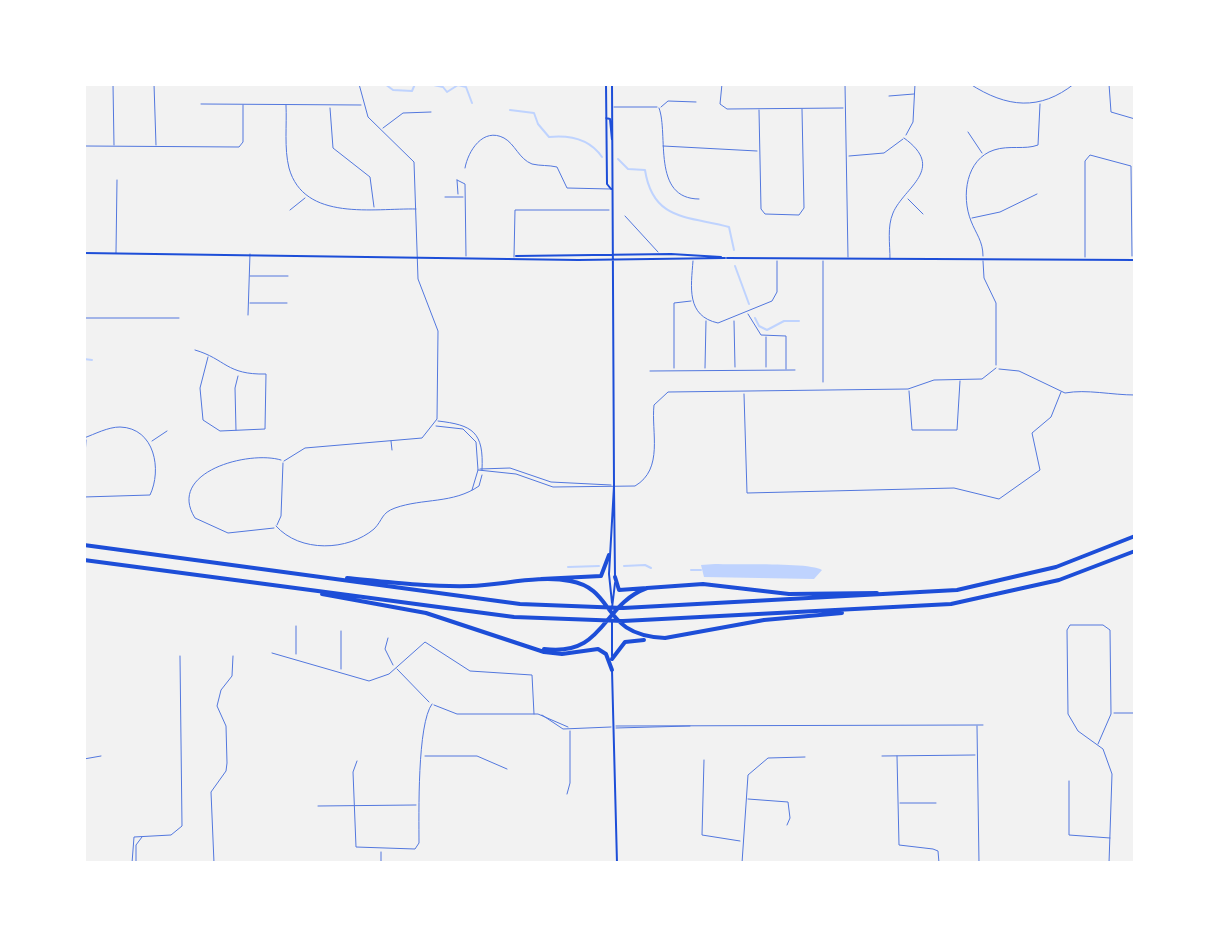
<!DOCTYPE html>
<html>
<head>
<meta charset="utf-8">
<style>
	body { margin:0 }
	#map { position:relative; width:1219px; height:947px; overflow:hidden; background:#f2f2f2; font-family:Lato,sans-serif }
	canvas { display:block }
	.frame { position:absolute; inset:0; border:86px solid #fff; pointer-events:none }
</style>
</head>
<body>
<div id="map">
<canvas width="1219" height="947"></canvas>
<div class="frame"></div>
</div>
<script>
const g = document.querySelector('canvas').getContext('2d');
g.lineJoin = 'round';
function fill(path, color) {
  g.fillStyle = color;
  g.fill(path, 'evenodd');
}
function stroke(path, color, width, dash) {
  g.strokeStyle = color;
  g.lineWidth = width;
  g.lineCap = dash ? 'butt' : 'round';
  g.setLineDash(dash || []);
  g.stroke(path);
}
const water = new Path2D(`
	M715 564C736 565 810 562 822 570L814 579 704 577 701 565Z`);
const stream = new Path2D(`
	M385 84 393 90 412 91 415 84
	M429 84 443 87 447 92 458 85 466 87 472 103
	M510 110 534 113 538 124 549 137C569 135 589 138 602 157
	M618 159 628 169 645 170C653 222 690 216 729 227L734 250
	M735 266 749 304
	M755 318 759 326 767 330 784 321H799
	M84 359 92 360
	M624 566 645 565 651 568
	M568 567 599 566
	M691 570H701`);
const minor = new Path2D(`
	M113 84 114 145
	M154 84 156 145
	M722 84 720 104 727 109 843 108
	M845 84 848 257
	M970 84C1007 108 1040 111 1074 84
	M1109 84 1111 112 1135 119
	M889 96 914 94
	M201 104 361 105
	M286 105C287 125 284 148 289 168 304 222 374 208 416 209
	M614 107H657
	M661 107 668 101 696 102
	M330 108 333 148 370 177 374 207
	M659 108C669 134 651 199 699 199
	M759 110 761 209 765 214 799 215 804 208 802 109
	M383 128 403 113 431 112
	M968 132 982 153
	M906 135 913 122 915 84
	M84 146 239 147 243 142V105
	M663 146 757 151
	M849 156 884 153 903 139
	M465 168C468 151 483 127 504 138 515 144 519 159 532 164 540 166 549 165 557 167L567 188 610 189
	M457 180 465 184 466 256
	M457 180 458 194
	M445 197H463
	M908 199 923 214
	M290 210 305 198
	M625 216 658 252
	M972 218 1000 212 1037 194
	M116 253 117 180
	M983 256C983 241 976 234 971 221 961 196 966 159 994 150 1009 145 1025 150 1038 145L1040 104
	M514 257 515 210H609
	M1085 257V161L1090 155 1131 166 1132 256
	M890 259C890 244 887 227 893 213 904 187 947 169 904 138
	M693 261C691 287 686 316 718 323L772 301 777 292V261
	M823 261V382
	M983 261 984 278 996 303V365
	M250 276H288
	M250 303H287
	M748 314 761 335 786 336V369
	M248 315 250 254
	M84 318H179
	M734 321 735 367
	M195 350C226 359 226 375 266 374L265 429 220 431 203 420 200 388 208 357
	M766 367V337
	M674 368V303L691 301
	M705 368 706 321
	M999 369 1019 371 1065 393C1087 389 1111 395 1135 395
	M650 371 795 370
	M909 391 912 430H957L960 381
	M744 394 747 493 954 488 999 499 1040 470 1032 433 1051 417 1061 392
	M438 421C473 425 484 432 482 470
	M436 426 463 429 476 442 478 470 472 490
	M236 430 235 388 238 376
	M84 438C95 434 108 427 120 427 155 428 162 470 150 495L84 497
	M152 441 167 431
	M391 441 392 450
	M284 461 305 448 422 438 437 419 438 331 418 279 414 162 368 117 359 84
	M480 469 510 468 551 482 611 485
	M478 470 516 474 553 487 635 486C664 469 651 432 654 405L668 392 908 389 934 380 982 379 996 368
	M84 472 86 440
	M277 525 281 516 283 463
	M276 526C300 553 348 551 374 529 383 520 381 513 395 508 423 498 453 504 479 486L482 475
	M274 528 228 533 195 518C166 472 249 450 281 460
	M296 626V654
	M341 631V669
	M388 638 385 649 393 665
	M272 653 369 681 389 674 425 642 470 671 532 675 534 714
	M397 669 429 702
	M434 705 457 714H538L568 727
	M1114 713H1135
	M542 715 563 729 611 727
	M616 726 983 725
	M977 726 979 863
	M616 728 690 726
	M1098 744 1111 714 1110 630 1103 625H1070L1067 630 1068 714 1078 731 1103 749 1112 774 1109 863
	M425 756H477L507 769
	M882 756 975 755
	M897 756 899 845 933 849 938 851 939 863
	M84 759 101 756
	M704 760 702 835 740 841
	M357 761 353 772 356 847 415 849 419 843C419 815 417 724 432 704
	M1069 781V835L1110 838
	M567 794 570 783V731
	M748 799 788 802 790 818 787 825
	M900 803H936
	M318 806 416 805
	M381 852V863
	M132 863 134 837 171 835 182 826 180 656
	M136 863V845L142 837
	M214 863 211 792 226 771 227 763 226 726 217 706 221 690 232 676 233 656
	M742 863 748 775 768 758 805 757`);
const secondary = new Path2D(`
	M606 84 607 184 611 189
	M612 84 614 486 609 574 612 603
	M606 118 610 119 612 140
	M84 253 578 260 725 258
	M516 256 671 254 721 257
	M727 258 1135 260
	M614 487 615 576
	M612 608 615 583
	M612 622V656
	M612 670 617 863`);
const motorway = new Path2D(`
	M84 545 520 604 623 608 957 590 1056 567 1135 536
	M84 560 514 617 623 621 951 604 1059 580 1135 551
	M615 577 619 590 703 584 789 594 877 593
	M347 578C388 582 429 587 470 586 502 585 539 575 570 581 617 589 599 635 665 638
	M541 579 601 576 609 555
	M322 594 426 613 544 652 562 654 598 649 606 654 612 670
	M665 638 764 620 842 613
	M544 649C605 657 601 605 647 588
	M612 659 625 642 644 640`);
fill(water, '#bfd3fe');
stroke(stream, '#bfd3fe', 2);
stroke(minor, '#5277de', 1);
stroke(secondary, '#1d4ed8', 2);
stroke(motorway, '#1d4ed8', 4);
</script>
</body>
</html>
